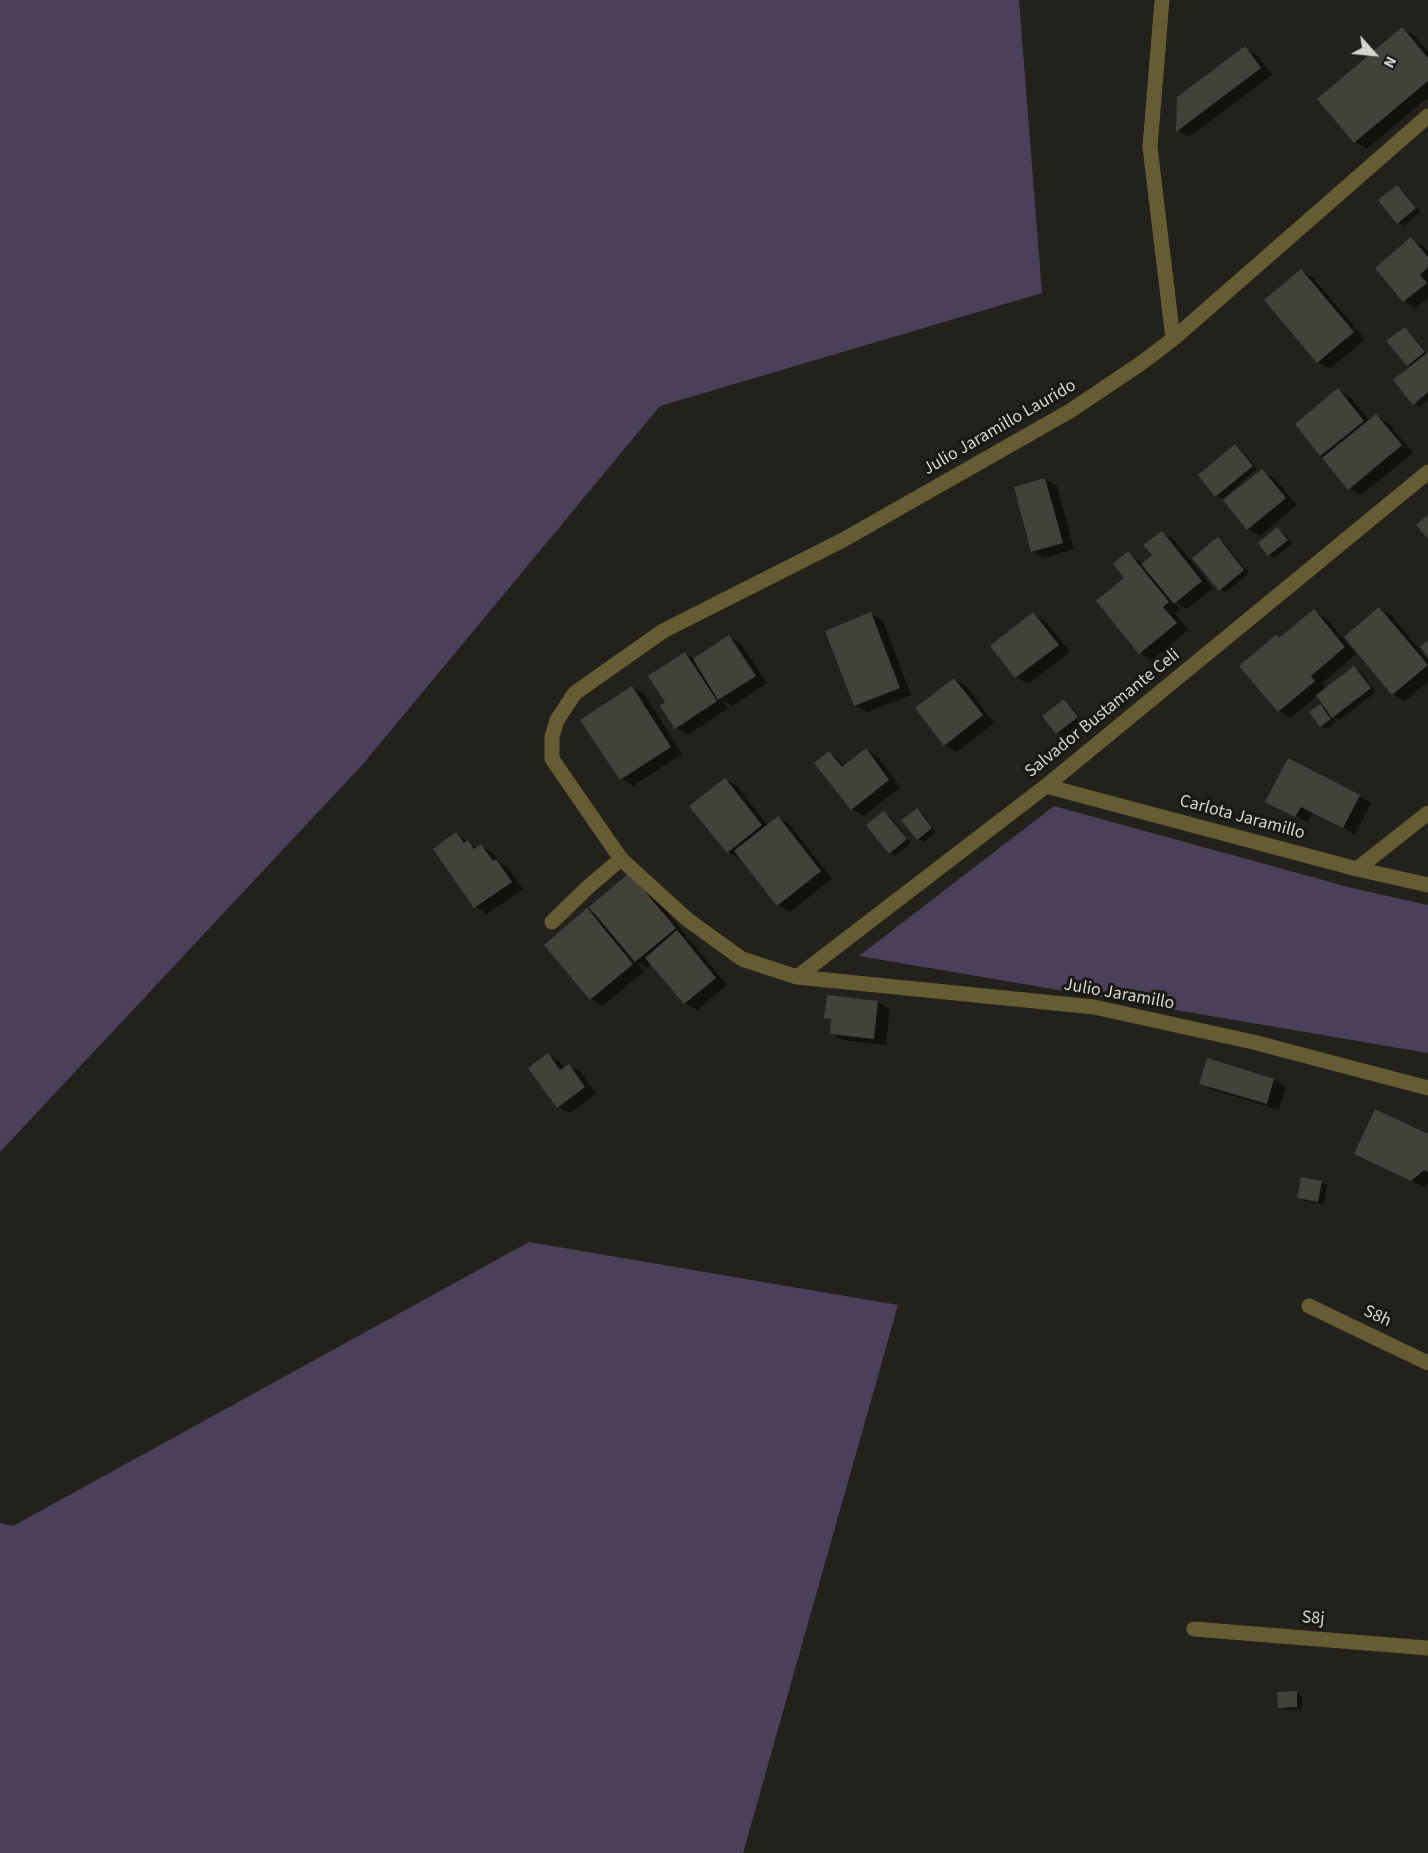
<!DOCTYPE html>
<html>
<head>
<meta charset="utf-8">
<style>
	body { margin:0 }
	#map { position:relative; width:1428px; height:1853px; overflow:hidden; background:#23211b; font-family:"Source Sans 3",sans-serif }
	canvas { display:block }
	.north { position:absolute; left:1344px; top:24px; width:60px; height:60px; -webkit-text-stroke:4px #191812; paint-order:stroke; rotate:117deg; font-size:16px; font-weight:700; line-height:24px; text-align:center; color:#d5d4d0 }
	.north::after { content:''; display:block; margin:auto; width:21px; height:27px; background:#d5d4d0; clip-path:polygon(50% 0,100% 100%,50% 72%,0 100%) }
</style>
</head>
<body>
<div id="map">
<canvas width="1428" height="1853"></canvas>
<div class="north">N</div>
</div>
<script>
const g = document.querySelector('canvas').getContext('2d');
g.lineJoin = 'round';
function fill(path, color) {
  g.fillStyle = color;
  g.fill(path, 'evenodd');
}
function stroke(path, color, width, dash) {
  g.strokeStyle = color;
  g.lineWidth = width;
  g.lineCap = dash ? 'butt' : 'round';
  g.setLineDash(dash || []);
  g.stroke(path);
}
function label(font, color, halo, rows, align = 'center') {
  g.font = font + ' "Source Sans 3",sans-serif';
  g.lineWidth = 6;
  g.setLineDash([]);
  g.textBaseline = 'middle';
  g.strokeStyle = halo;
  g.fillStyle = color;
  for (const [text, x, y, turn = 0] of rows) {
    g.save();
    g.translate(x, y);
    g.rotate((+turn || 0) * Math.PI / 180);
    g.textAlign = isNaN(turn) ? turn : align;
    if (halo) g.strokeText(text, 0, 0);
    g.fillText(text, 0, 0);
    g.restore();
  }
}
const green = new Path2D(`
	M0 0H1019L1042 293 660 406 363 764 0 1152Z
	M1054 806 1352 888 1428 905V1053L859 956Z
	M529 1242 898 1305 743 1853H0V1523L13 1526Z`);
const shadow = new Path2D(`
	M1402 29 1414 35 1428 52V97L1367 149 1355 142Z
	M1245 48 1257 55 1272 75 1189 137 1178 131 1179 98Z
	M1397 187 1402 190 1420 212 1403 226 1398 222Z
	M1411 239 1423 246 1428 251V298L1416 308 1404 301 1377 268Z
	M1301 271 1313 278 1365 339 1330 369 1318 362 1266 301Z
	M1405 328 1410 332 1428 354V399L1419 407 1414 403 1412 367 1408 365Z
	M1338 390 1350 397 1370 421 1376 416 1388 423 1413 453 1361 495 1349 488 1297 425Z
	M1235 446 1241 449 1257 469 1222 499 1216 496Z
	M1262 471 1274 478 1297 505 1260 536 1248 529Z
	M1045 479 1057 486 1074 549 1044 558 1032 551Z
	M1278 529 1283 532 1292 543 1275 558 1269 554Z
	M1162 533 1174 540 1213 588 1187 609 1175 602 1180 609 1175 614 1188 630 1152 660 1140 653 1126 578 1128 553 1144 564 1154 555Z
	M1218 539 1223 542 1249 573 1225 593 1220 589Z
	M1379 608 1391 615 1428 660V682L1405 701 1393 694 1346 637Z
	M1314 611 1326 618 1356 654 1322 683 1326 689 1354 668 1360 671 1376 692 1339 720 1330 714 1336 723 1327 729 1321 726 1320 706 1329 711 1318 695 1291 718 1279 711 1281 639Z
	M871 614 883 621 911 695 867 712 855 705Z
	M1033 614 1045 621 1070 652 1028 684 1016 677Z
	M729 637 741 644 767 683 732 706 723 701 728 708 688 735 676 728 685 653 695 659Z
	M954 679 966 686 994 723 957 752 945 745Z
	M632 687 644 694 682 754 633 786 621 779Z
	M1064 701 1069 704 1082 720 1063 736 1057 732Z
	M866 750 878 757 900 787 864 816 852 809 829 753 835 756 844 767Z
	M725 779 737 786 768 826 778 818 790 825 832 879 790 912 778 905 741 858 740 859 728 852Z
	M1359 796 1371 803 1355 834 1313 812 1308 822 1279 808Z
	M917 810 922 813 936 832 924 842 918 839Z
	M884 813 890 816 911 843 895 856 890 853Z
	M456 834 478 848 481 846 493 853 501 864 508 868 523 889 487 914 475 907 435 849Z
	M641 881 687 936 685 937 689 939 727 985 697 1010 685 1003 652 964 648 968 637 962 644 971 603 1006 591 999 587 910 599 917Z
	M878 1002 890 1009 886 1045 843 1040 831 1033 833 1021 826 1018Z
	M548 1055 560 1062 565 1069 569 1066 581 1072 596 1094 570 1113 558 1107Z
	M1208 1060 1274 1080 1286 1087 1279 1110 1213 1090 1201 1083Z
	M1428 1136V1183L1424 1187 1367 1160Z
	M1303 1178 1322 1182 1327 1185 1324 1204 1304 1201 1299 1197Z
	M1296 1692 1302 1696V1709L1286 1710 1280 1707Z`);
const building = new Path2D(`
	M1402 27 1428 58V81L1354 143 1317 99Z
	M1245 46 1261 68 1176 132 1177 97Z
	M1397 185 1416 208 1397 224 1378 200Z
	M1411 237 1428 257V267L1420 275 1427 283 1403 302 1375 268Z
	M1301 269 1354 332 1317 363 1264 300Z
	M1405 327 1425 352 1407 366 1386 341Z
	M1428 352V392L1413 405 1393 380Z
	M1338 388 1364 421 1320 456 1295 424Z
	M1376 414 1402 445 1348 490 1322 458Z
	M1235 444 1253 466 1215 497 1198 475Z
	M1262 469 1286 498 1247 530 1223 500Z
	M1045 478 1063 543 1031 552 1014 487Z
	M1428 515V539L1416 525Z
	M1277 527 1288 540 1268 556 1258 543Z
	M1162 531 1202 581 1174 604 1141 564 1152 555 1143 545Z
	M1218 537 1244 570 1219 591 1192 558Z
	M1128 551 1169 602 1163 607 1177 623 1139 654 1096 601 1124 578 1113 564Z
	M1379 607 1428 665 1392 695 1344 637Z
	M1314 609 1345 647 1311 676 1315 681 1278 712 1239 666 1276 635 1279 638Z
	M871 612 900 688 854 706 825 631Z
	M1033 612 1059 645 1015 678 990 646Z
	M729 635 756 676 718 700 693 659Z
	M1428 640V657L1420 647Z
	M685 652 717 701 675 729 660 706 665 702 648 676Z
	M1354 666 1371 688 1332 718 1316 695Z
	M954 678 983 715 944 746 915 708Z
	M632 686 671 747 620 780 580 720Z
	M1064 699 1078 717 1056 734 1042 716Z
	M1320 704 1331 719 1320 727 1309 712Z
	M866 748 889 780 851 810 814 763 829 751 842 767Z
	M1288 758 1360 795 1343 828 1301 807 1295 817 1265 802Z
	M725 778 762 825 727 853 689 806Z
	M917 808 932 828 917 840 901 820Z
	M884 811 907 839 889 854 866 825Z
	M778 816 821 871 777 906 734 851Z
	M456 832 464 843 468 840 474 849 481 844 493 861 496 859 512 882 474 908 433 849Z
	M629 873 676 928 635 962 589 907Z
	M587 908 633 964 590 1000 544 945Z
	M677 930 716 978 684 1004 645 958Z
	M827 995 878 1001 874 1039 830 1034 831 1019 824 1018Z
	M548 1053 560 1070 569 1064 585 1087 557 1108 528 1068Z
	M1207 1058 1274 1079 1267 1104 1199 1084Z
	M1375 1109 1428 1134V1172L1424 1170 1411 1181 1354 1154Z
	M1301 1177 1322 1181 1318 1202 1297 1198Z
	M1297 1691V1707L1278 1708 1277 1692Z`);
const minor = new Path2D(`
	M1162 0 1150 147 1173 339
	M1428 116 1173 339 1140 364 1070 411 843 540 663 631 575 693 557 720 552 737V759L621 859 688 920 742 959 797 977 1094 1007 1253 1042 1428 1088
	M1046 786 1357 869 1428 885
	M1357 869 1428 813
	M552 922 588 887 621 859
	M797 977 1046 786 1428 472
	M1309 1306 1428 1363
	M1194 1629 1428 1648`);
const streetNames = [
	["Julio Jaramillo Laurido",1000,428,-30],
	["Salvador Bustamante Celi",1103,714,-39],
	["Carlota Jaramillo",1242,818,15],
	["Julio Jaramillo",1119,995,10],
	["S8h",1377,1317,25],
	["S8j",1313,1619,5]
];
fill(green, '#4c3f59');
fill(shadow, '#0007');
fill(building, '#42413a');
stroke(minor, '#665c34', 15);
label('18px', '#d5d4d0', '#191812', streetNames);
</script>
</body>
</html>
